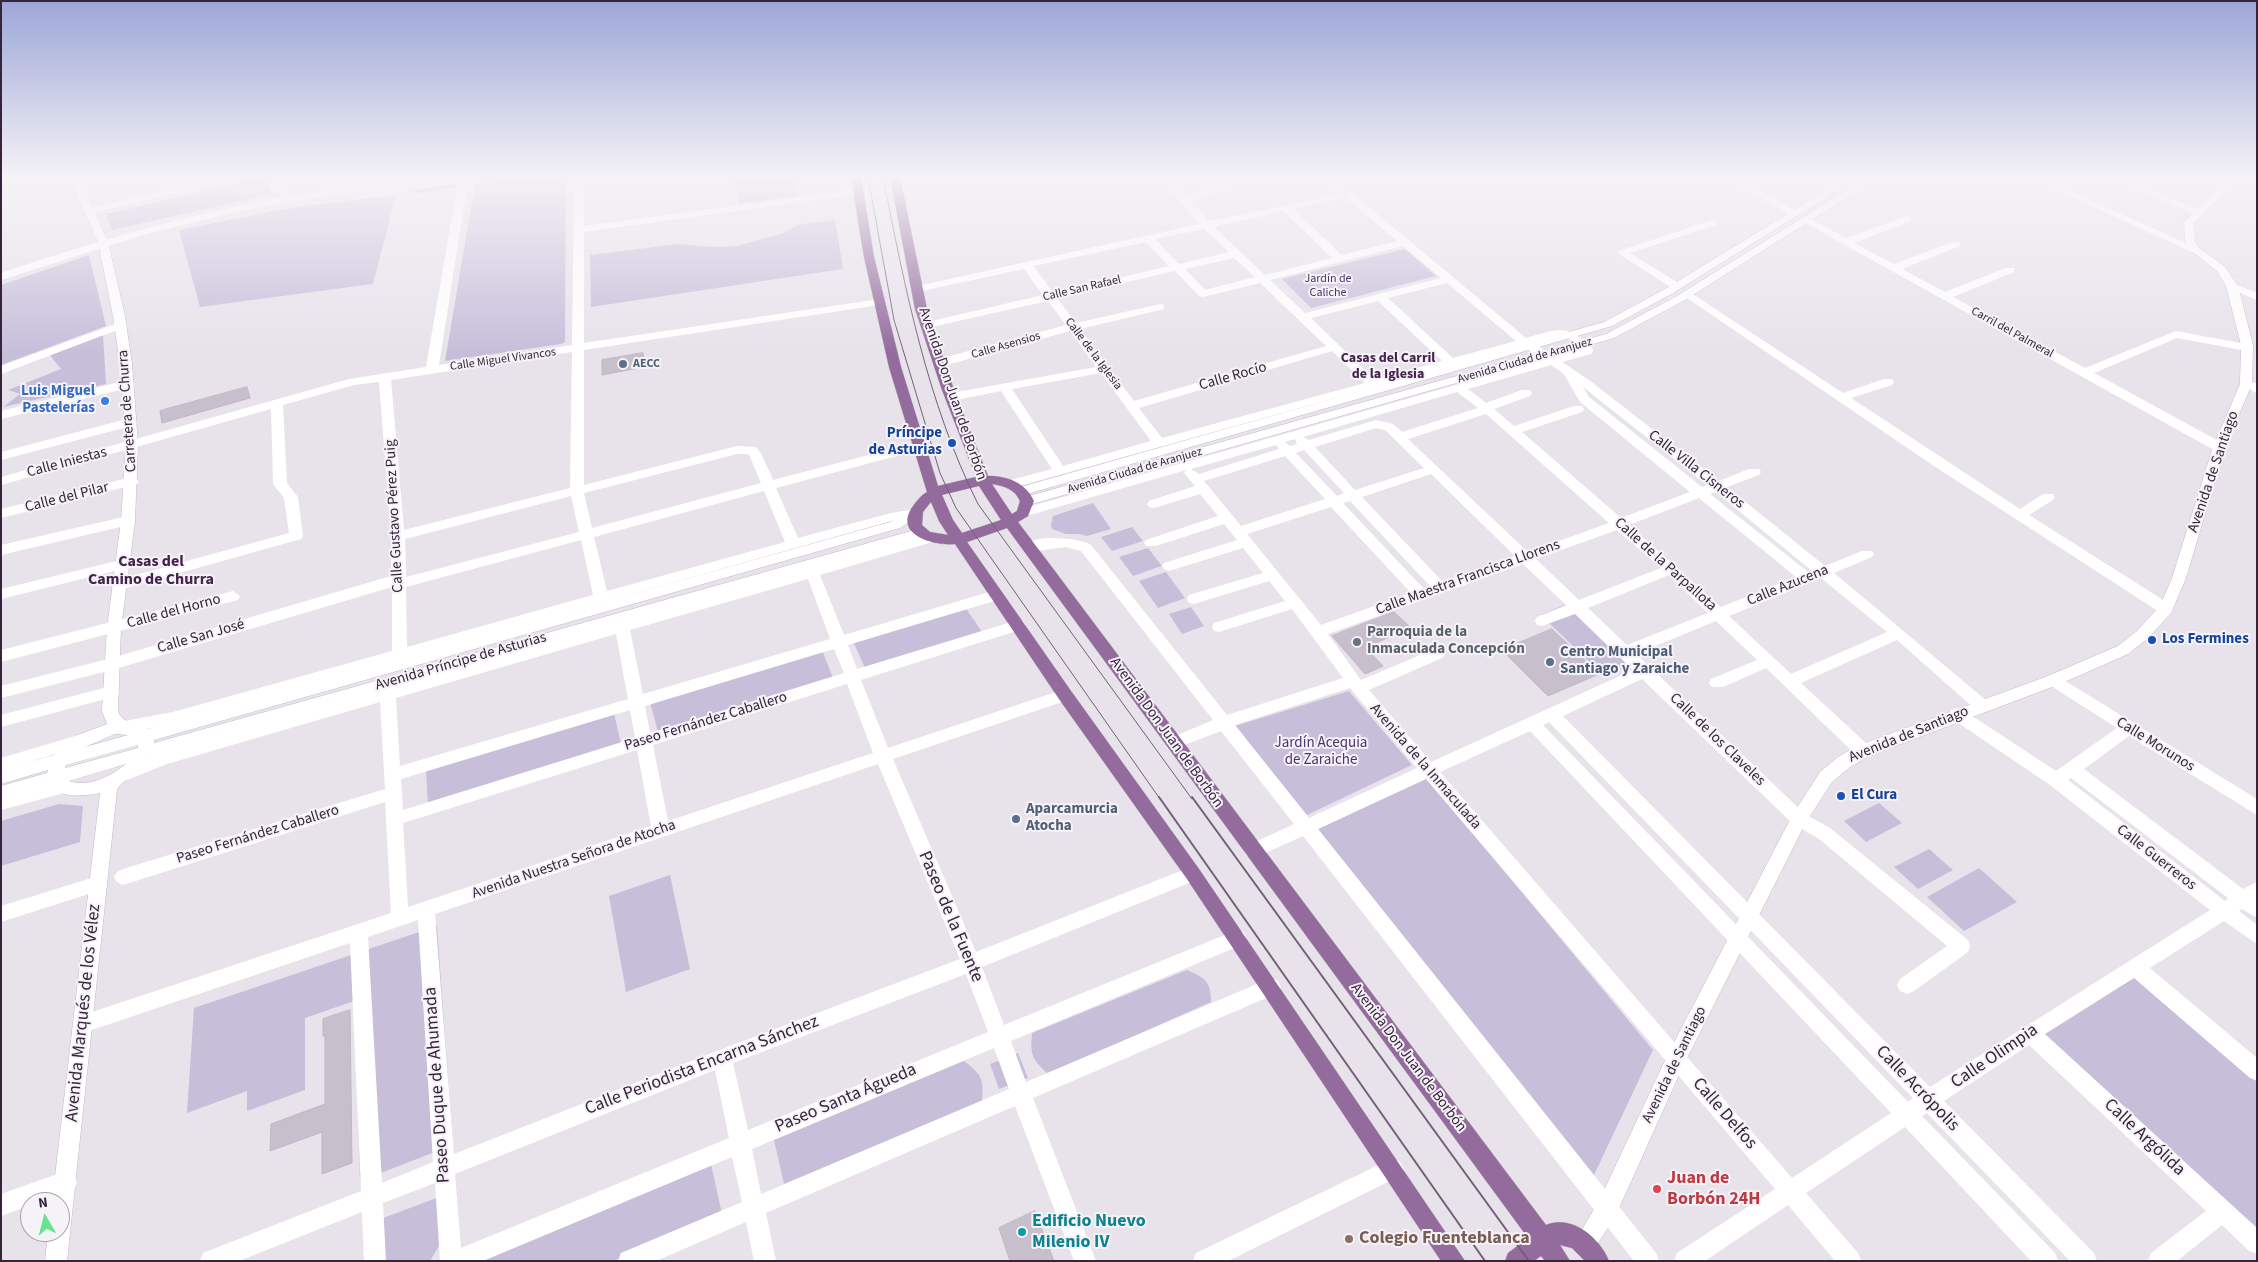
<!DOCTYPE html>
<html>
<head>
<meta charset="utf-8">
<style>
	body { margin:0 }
	#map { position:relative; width:2258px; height:1262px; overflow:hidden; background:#e8e3eb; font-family:"Source Sans 3",sans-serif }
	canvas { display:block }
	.frame { position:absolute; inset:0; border:2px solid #36243b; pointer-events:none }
	.north { position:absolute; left:20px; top:1192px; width:50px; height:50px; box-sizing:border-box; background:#f6f3f8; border:1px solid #a9a0ac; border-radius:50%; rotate:352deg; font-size:14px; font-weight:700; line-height:20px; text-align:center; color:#36243b }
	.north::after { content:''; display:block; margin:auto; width:18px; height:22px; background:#67e58e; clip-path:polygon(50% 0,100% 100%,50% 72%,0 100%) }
</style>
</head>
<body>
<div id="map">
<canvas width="2258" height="1262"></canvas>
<div class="frame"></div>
<div class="north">N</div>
</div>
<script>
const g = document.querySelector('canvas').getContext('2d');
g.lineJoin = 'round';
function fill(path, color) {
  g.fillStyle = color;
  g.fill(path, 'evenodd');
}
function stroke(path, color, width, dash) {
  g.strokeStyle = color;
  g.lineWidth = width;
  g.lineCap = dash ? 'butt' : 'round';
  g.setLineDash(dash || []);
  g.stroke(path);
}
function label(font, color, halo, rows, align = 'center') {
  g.font = font + ' "Source Sans 3",sans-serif';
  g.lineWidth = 4;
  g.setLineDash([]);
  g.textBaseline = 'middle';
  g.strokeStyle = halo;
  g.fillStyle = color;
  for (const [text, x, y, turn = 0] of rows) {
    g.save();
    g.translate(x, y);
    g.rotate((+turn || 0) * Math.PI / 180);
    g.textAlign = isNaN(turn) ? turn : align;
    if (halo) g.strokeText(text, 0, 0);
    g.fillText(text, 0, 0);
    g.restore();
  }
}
const green = new Path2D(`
	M263 177H266L272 194 112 230 106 214Z
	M533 177H566L565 342 561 344 445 361 475 184Z
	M733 177H795L797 196 739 204Z
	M396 195 373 284 200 307 179 230 295 207Z
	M835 220 843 269 591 307 590 255 678 244 716 247 737 246 784 233 797 225Z
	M1405 249 1436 276 1311 308 1282 279Z
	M89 255 106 326 1 365V285Z
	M103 335 106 384 3 407 20 394 8 390 61 369 50 355Z
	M1093 503 1111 529 1087 536 1080 534H1066L1052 529 1051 525 1053 516Z
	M1132 527 1143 541 1112 551 1101 537Z
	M1148 548 1162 566 1133 576 1119 557Z
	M1166 572 1185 598 1158 608 1139 581Z
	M1566 604 1630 665 1605 677 1541 615Z
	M965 607 982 632 865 668 853 641Z
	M1191 607 1204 626 1182 634 1169 614Z
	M822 650 833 678 658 732 650 702Z
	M1349 691 1412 765 1307 815 1235 726Z
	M614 713 621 744 428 804 426 771Z
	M1427 778 1653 1050 1594 1175 1318 829Z
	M1879 803 1902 823 1866 842 1844 821Z
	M59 804 83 806 80 842 1 866V821Z
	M1929 849 1953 870 1918 889 1894 867Z
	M1979 868 2017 902 1964 931 1927 897Z
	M670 875 690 969 626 992 609 896Z
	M437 926 453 1145 360 1181 354 1001 305 1018V1090L247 1111V1091L187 1113 194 1008Z
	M2135 967 2257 1071V1243L2030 1033Z
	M1187 970C1205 978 1211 981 1211 1002L1048 1074C1032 1059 1030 1055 1032 1033Z
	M1018 1053 1028 1078 999 1089 990 1064Z
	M964 1061C982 1075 984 1078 982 1102L784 1184 774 1140Z
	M711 1164 722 1214 613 1261H479Z
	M439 1197 442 1241 430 1261H381L378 1220Z`);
const stream = new Path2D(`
	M1749 178 1762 177
	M415 192 463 184`);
const building = new Path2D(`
	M643 353 644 367 602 375V360Z
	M247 387 250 398 162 423 160 411Z
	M1394 612 1410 627 1366 648 1383 666 1365 674 1332 636Z
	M1552 629 1599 674 1548 696 1502 650Z
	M350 1010 352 1163 322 1174V1132L270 1151 271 1124 325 1104V1036H323V1019Z
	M1035 1211 1054 1261H1010L999 1228Z`);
const street = new Path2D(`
	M226 177H243L88 214 83 211 88 208Z
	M273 177H283L291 195 444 177H472L468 180 439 365 572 345 574 177H584V226L862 189V193L858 194 584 232V343L879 299 885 302 879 305 584 350V485L737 446 756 447 762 455 773 480 918 442 923 443 924 446 923 449 776 488 798 538 891 513 916 509 923 513 921 516 891 521 173 724 125 733 119 731 117 727 119 723 125 721 173 712 392 651V587L112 670 1 698V686L112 658 391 576V536L379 382 354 385 283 405 287 483 298 497 303 536 301 539 119 590 114 589 112 585 114 581 289 533 284 498 273 484 271 409 1 485V477L349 379 426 367 458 181 331 195 249 209 146 234 1 280V273C93 242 186 215 282 197ZM572 352 570 488 404 530 391 380ZM737 454H748L750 457 761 483 592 528 584 493ZM764 491 785 542 607 591 594 537ZM571 496 579 532 406 577 405 539ZM581 540 593 595 407 647 406 587Z
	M1160 177H1170L1187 197 1213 186 1202 177H1213L1221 183 1240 177H1253L1192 202 1209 221 1351 192 1526 338C1560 329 1563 323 1592 347L1593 351 1591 354 1562 362 1589 380 1719 481 1749 469H1759L1761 472 1759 475 1727 487 1825 566 1862 551H1872L1874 554 1872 557 1834 573 1987 701 1989 705 1987 709 1981 711 1975 709 1897 640 1801 683 1869 746 1871 751 1869 756 1863 757 1857 756 1766 668 1723 687H1711L1709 683 1711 679 1757 660 1716 621 1636 654 1805 814 1830 828 1968 940 1970 946 1968 952 1914 991 1907 994 1900 991 1897 985 1900 979 1947 946 1818 838 1793 824 1642 679 1563 716 1930 1087 2210 910 2050 785 1951 718 1949 714 1951 710 1957 708 1963 710 2056 771 2117 728 2048 684 2046 680 2048 676 2054 674 2257 799V815L2129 736 2084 769 2243 889 2257 882V918L2242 909 2239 911 2257 925V944L2224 921 2150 968 2257 1058V1081L2250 1078 2134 978 2045 1034 2257 1228V1254L2249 1251 2222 1225 2177 1261H2148L2151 1253 2206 1211 2029 1045 1944 1101 2094 1253 2097 1261H2070L1927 1113 1922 1116 2055 1253 2058 1261H2031L1905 1127 1806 1193 1858 1253 1861 1261H1835L1788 1205 1705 1261H1674L1677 1253 1775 1189 1426 779 1318 829 1656 1253 1659 1261H1634L1303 836 1259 856 1253 858 1247 856 1244 851 1247 846 1294 824 1221 731 1174 749 1168 747 1166 743 1168 739 1213 720 1081 551 1066 547 1029 552 1022 547C1030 534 1078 537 1091 545L1227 715 1343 678 1292 609 1219 632 1214 631 1212 627 1214 623 1285 601 1269 581 1194 604 1189 603 1187 599 1189 595 1263 573 1243 548 1169 571 1164 569 1162 566 1164 563 1237 540 1224 524 1156 546H1146L1144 543 1146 540 1218 516 1200 494 1154 508 1149 507 1147 504 1149 501 1195 486 1184 473 1186 470 1023 517 1016 513 1018 510 1543 360 1523 346 1012 488 1005 484 1007 481 1052 469 1001 391 951 401 945 397 951 393 1096 367 1070 331 943 366H935V360L1066 325 1048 301 927 328 921 325 927 322 1043 295 1024 269 917 292 911 289 913 287 1199 224ZM1345 197 1397 241 1342 255 1293 209ZM1283 211 1332 258 1265 275 1214 227ZM1204 229 1229 252 1179 264 1155 239ZM1146 242 1169 266 1053 293 1034 266ZM1403 246 1441 278 1305 313 1270 280ZM1234 258 1255 277 1205 290 1185 269ZM1175 271 1199 296 1203 297 1260 283 1326 346 1134 401 1080 329 1164 309V305L1160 304 1076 323 1057 298ZM1447 283 1516 341 1453 358 1388 298ZM1378 301 1442 361 1375 380 1311 318ZM1560 336 1568 338 1581 349 1554 357 1534 343ZM1332 351 1365 383 1162 438 1139 408ZM1551 365 1564 374 1580 402 1690 492 1621 518 1522 432 1582 412 1584 409 1582 406H1574L1514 426 1494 409 1530 396 1532 393 1530 390H1522L1486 403 1468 389ZM1101 373 1151 441 1063 466 1012 389ZM1583 387 1707 485 1702 487 1589 397ZM1457 392 1478 408 1402 432 1393 424 1376 420 1309 440 1303 437ZM1486 414 1609 523 1528 552 1408 439ZM1376 428 1385 430 1424 468 1355 490 1315 447ZM1295 439 1297 444 1290 446 1285 442ZM1276 445 1279 449 1199 474 1191 469ZM1304 450 1344 493 1337 496 1296 453ZM1285 456 1325 499 1241 526 1204 481ZM1431 474 1515 556 1443 582 1362 497ZM1716 492 1812 571 1808 572 1710 494ZM1699 498 1796 577 1721 607 1629 525ZM1350 501 1430 586 1424 589 1343 503ZM1331 507 1411 593 1321 625 1247 534ZM1617 530 1661 568 1579 600 1536 559ZM1523 564 1566 605 1537 617 1535 621 1537 625 1542 626 1575 614 1633 670 1431 762 1369 690 1442 658 1445 654 1442 650H1432L1361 680 1328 634ZM1669 575 1708 613 1627 645 1588 608ZM1821 578 1887 632 1791 674 1729 616ZM1350 688 1417 768 1309 818 1235 725ZM1549 722 1913 1098 1908 1102 1543 725ZM1530 731 1891 1113 1792 1178 1440 772ZM2071 778 2228 898 2225 901 2068 780Z
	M1321 177H1332L1343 186 1335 188Z
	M1724 177H1736L1799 213 1790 215Z
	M2028 177H2040L2199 249 2194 252 2190 251Z
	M2108 177H2121L2204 212 2195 214Z
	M2237 177 2257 178V184L2239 179Z
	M1907 216 1911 217V221L1854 243 1894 264 1952 242H1960V246L1902 269 1945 292 2006 268H2014V272L1953 297 2085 368 2176 331 2251 345V349L2247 351 2177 338 2094 373 2224 444 2225 447 2224 450H2214L1800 220 1805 217 1809 218 1846 238Z
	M1712 220 1716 221V225L1630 253 1680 284V288H1672L1616 252Z
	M2232 283 2257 293V300L2228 288V284Z
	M1688 291 1843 393 1884 379H1892L1894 382 1892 385 1851 398 2020 509 2043 494H2053L2055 497 2053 500 2029 515 2171 605 2173 609 2171 613H2161L1934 466 1684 296V292Z
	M121 322 127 325 125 327 1 374V366Z
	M128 380 132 381 134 384 132 387 1 419V411Z
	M2246 380 2257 384V393L2240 384 2242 381Z
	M131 418 137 422 135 425 1 460V452Z
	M132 477 139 481 137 484 1 518V509Z
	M128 516 135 521 133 524 1 555V545Z
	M931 533 936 535 938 538 936 541 820 575 844 635 996 590 1003 595 1001 599 848 645 857 669 1018 620 1023 621 1025 625 1023 629 861 680 888 748 1065 689 1071 691 1073 695 1071 699 893 759 976 952 1193 866 1199 869 1202 874 1199 879 982 967 1004 1025 1237 930 1244 932 1246 938 1244 944 1011 1041 1026 1082 1271 978 1278 981 1281 987 1278 993 1033 1098 1096 1261H1074L1015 1106 766 1213 776 1261H754L746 1222 656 1261H618L621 1253 742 1202 732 1157 483 1261H440L435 1183 383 1203 386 1261H364L362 1212 239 1261H200L203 1253 361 1191 350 943 83 1033 76 1030 73 1024 76 1018 83 1015 391 913 385 802 123 885 117 882 114 877 117 872 123 869 385 789 380 702 167 764 127 780 121 778 119 773 121 768 163 752ZM808 579 830 639 643 694 630 630ZM616 634 628 699 400 766 396 698ZM834 649 844 673 650 733 645 706ZM847 684 873 753 668 821 653 745ZM630 710 635 738 403 810 401 779ZM637 750 651 826 408 907 403 823ZM878 764 960 959 722 1049 454 1154 435 914ZM418 920 433 1162 382 1183 368 937ZM966 974 988 1032 748 1130 733 1063ZM994 1048 1009 1089 761 1194 752 1149ZM715 1070 729 1138 461 1248 455 1174Z
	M121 560 126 562 128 565 126 568 1 599V589Z
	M233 591 240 596 238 600 1 662V650Z
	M111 686 117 688 119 692 117 696 1 727V715Z
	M82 734 88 736 90 740 88 744 1 771V758Z
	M62 780 68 782 70 787 68 792 1 810V796Z
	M98 876 104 879 107 884 104 889 1 922V906Z
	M1393 1158 1400 1162 1404 1169 1400 1176 1228 1261H1193L1196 1253Z
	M66 1171 74 1174 77 1182 74 1190 40 1202H30V1205L1 1216V1194Z`);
const secondary = new Path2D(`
	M69 177H79L108 242 125 316 132 364 138 445 135 521 121 628 118 711C122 724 137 723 148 729L890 522 916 509 923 513 900 528 154 740V743L922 528 929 533 927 536 150 757C143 774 124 777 117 790L67 1261H45L48 1232H60V1202H52L100 793C84 796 63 799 51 786L1 800V786L47 773 48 770 1 784V770L54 755 68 742 78 735 107 724 102 711 107 628 121 521 126 445 120 364 113 316 98 242ZM115 734 128 735 85 747ZM138 745V748L65 768 66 765ZM126 764C112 776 88 788 69 781Z
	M1848 177H1859L1673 293 1612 326 1027 494H1017L1015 491 1017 488 1604 322 1665 289Z
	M1868 177H1879L1685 300 1614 338 1032 504 1027 505 1020 501 1022 498 1606 334 1677 296Z
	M2229 177H2239L2194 223 2195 241 2198 247 2225 267 2238 286 2253 345 2252 384 2225 447 2186 578 2171 613 2147 639 2128 654 2060 684 1869 756 1850 767 1832 782 1805 824 1683 1066 1615 1217 1593 1251 1585 1254 1577 1251 1574 1243 1599 1201 1669 1052 1793 814 1820 772 1838 757 1857 746 2048 676 2118 646 2137 631 2160 606 2172 578 2213 447 2240 384 2241 345 2226 286 2217 271 2189 249 2185 241 2184 222Z`);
const primary = new Path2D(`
	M851 177H861L874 257 901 367 938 486 976 477 942 390 915 309 890 177H900L927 309 954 390 988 476C1008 476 1026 483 1034 501L1028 516 1018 522 1546 1225C1572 1214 1600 1238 1609 1261H1585L1572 1248 1560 1245 1570 1261H1545L1541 1256 1534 1261H1505L1508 1253 1528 1238 1007 528 967 542 1071 691 1199 869 1465 1261H1441L1187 879 1059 699 955 544C936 546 895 536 911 509 916 502 920 496 927 492L889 367 864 257ZM992 484C1004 486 1015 489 1020 501L1017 511 1012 514ZM979 486 1001 520 962 533 953 520 942 495ZM931 502 939 521 948 535 930 532 922 525 923 512Z`);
const tramFar1 = new Path2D(`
	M868 177 894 320 940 473 956 508 1160 799
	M883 177C905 288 927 402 978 504L1192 799`);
const tram = new Path2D(`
	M1159 797 1485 1261
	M1192 797 1529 1261`);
const markers = [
	[623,364,5,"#5c6f8a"],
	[105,401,5,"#3f7fe0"],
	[952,443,5,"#1a4fb4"],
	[2152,640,5,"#1a4fb4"],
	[1357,642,5,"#6b7280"],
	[1550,662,5,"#5c6f8a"],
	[1841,796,5,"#1a4fb4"],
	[1016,819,5,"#5c6f8a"],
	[1657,1189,5,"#e0444e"],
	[1022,1232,5,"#0f9aa8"],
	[1349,1239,5,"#8d6e63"]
];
const farParknames = [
	["Jardín de",1328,279],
	["Caliche",1328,293]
];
const farStreetnames = [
	["Calle San Rafael",1082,289,-13],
	["Carril del Palmeral",2012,333,29],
	["Calle Asensios",1006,346,-16],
	["Calle de la Iglesia",1093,354,53],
	["Calle Miguel Vivancos",503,360,-8],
	["Avenida Ciudad de Aranjuez",1525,361,-16],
	["Avenida Ciudad de Aranjuez",1135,471,-16]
];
const farServicenames = [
	["AECC",633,364]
];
const farNeighbourhoodnames = [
	["Casas del Carril",1388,359],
	["de la Iglesia",1388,375]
];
const streetNames = [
	["Calle Rocío",1233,377,-16],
	["Avenida Don Juan de Borbón",952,394,71],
	["Carretera de Churra",128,411,-94],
	["Calle Iniestas",67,463,-15],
	["Calle Villa Cisneros",1696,470,38],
	["Avenida de Santiago",2214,472,-71],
	["Calle del Pilar",67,498,-14],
	["Calle Gustavo Pérez Puig",395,516,-93],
	["Calle de la Parpallota",1665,565,42],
	["Calle Maestra Francisca Llorens",1468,578,-20],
	["Calle Azucena",1788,586,-22],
	["Calle del Horno",174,612,-15],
	["Calle San José",201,637,-16],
	["Avenida Príncipe de Asturias",461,662,-16],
	["Paseo Fernández Caballero",706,722,-17],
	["Avenida Don Juan de Borbón",1166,733,54],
	["Avenida de Santiago",1909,735,-22],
	["Calle de los Claveles",1717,740,44],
	["Calle Morunos",2155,745,32],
	["Avenida de la Inmaculada",1425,767,49],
	["Paseo Fernández Caballero",258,835,-17],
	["Calle Guerreros",2156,858,38],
	["Avenida Nuestra Señora de Atocha",574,860,-19],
	["Avenida Don Juan de Borbón",1408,1058,53],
	["Avenida de Santiago",1675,1065,-64]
];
const shopNames = [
	["Luis Miguel",95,392],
	["Pastelerías",95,409]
];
const transitNames = [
	["Príncipe",942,434,"right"],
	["de Asturias",942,451,"right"],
	["Los Fermines",2162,640],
	["El Cura",1851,796]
];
const worshipNames = [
	["Parroquia de la",1367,633],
	["Inmaculada Concepción",1367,650]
];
const serviceNames = [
	["Centro Municipal",1560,653],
	["Santiago y Zaraiche",1560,670],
	["Aparcamurcia",1026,810],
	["Atocha",1026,827]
];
const parkNames = [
	["Jardín Acequia",1321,744],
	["de Zaraiche",1321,761]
];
const neighbourhoodNames = [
	["Casas del",151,562],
	["Camino de Churra",151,580]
];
const nearStreetnames = [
	["Paseo de la Fuente",950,917,67],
	["Avenida Marqués de los Vélez",84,1013,-84],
	["Calle Olimpia",1995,1057,-34],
	["Calle Periodista Encarna Sánchez",702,1066,-21],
	["Paseo Duque de Ahumada",438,1085,-94],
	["Calle Acrópolis",1917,1089,46],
	["Paseo Santa Águeda",846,1099,-23],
	["Calle Delfos",1724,1114,49],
	["Calle Argólida",2144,1138,43]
];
const nearHealthnames = [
	["Juan de",1667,1179],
	["Borbón 24H",1667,1200]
];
const nearCulturenames = [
	["Edificio Nuevo",1032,1222],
	["Milenio IV",1032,1243]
];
const nearEducationnames = [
	["Colegio Fuenteblanca",1359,1239]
];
fill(green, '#c7beda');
stroke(stream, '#cb90be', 3);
fill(building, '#c7bfcc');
stroke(building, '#bfb6c4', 1);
stroke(secondary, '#c4b7ca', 1);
stroke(primary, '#c3bdc4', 1);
fill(street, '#fff');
fill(secondary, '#fff');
fill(primary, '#936b9d');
stroke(tramFar1, '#715f76', 1);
stroke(tram, '#715f76', 2);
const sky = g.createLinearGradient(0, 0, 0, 353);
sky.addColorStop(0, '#9ca6d7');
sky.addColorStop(0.5, '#f5f2f6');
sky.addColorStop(1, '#f5f2f600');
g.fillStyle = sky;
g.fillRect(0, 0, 2258, 353);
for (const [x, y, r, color] of markers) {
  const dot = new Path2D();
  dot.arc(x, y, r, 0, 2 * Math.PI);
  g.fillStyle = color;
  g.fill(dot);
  stroke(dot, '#f6f3f8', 2);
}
label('12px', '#4d326e', '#f6f3f8', farParknames);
label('12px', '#36243b', '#f6f3f8', farStreetnames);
label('bold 12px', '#4e5e75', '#f6f3f8', farServicenames, 'left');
label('bold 14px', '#44224b', '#f6f3f8', farNeighbourhoodnames);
label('15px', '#36243b', '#f6f3f8', streetNames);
label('bold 15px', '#366cbe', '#f6f3f8', shopNames, 'right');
label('bold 15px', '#164399', '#f6f3f8', transitNames, 'left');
label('bold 15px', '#5b616d', '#f6f3f8', worshipNames, 'left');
label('bold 15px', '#4e5e75', '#f6f3f8', serviceNames, 'left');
label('15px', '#4d326e', '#f6f3f8', parkNames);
label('bold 16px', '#44224b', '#f6f3f8', neighbourhoodNames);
label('18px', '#36243b', '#f6f3f8', nearStreetnames);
label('bold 18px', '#be3a42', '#f6f3f8', nearHealthnames, 'left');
label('bold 18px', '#0d838f', '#f6f3f8', nearCulturenames, 'left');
label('bold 18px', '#785e54', '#f6f3f8', nearEducationnames, 'left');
</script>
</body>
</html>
